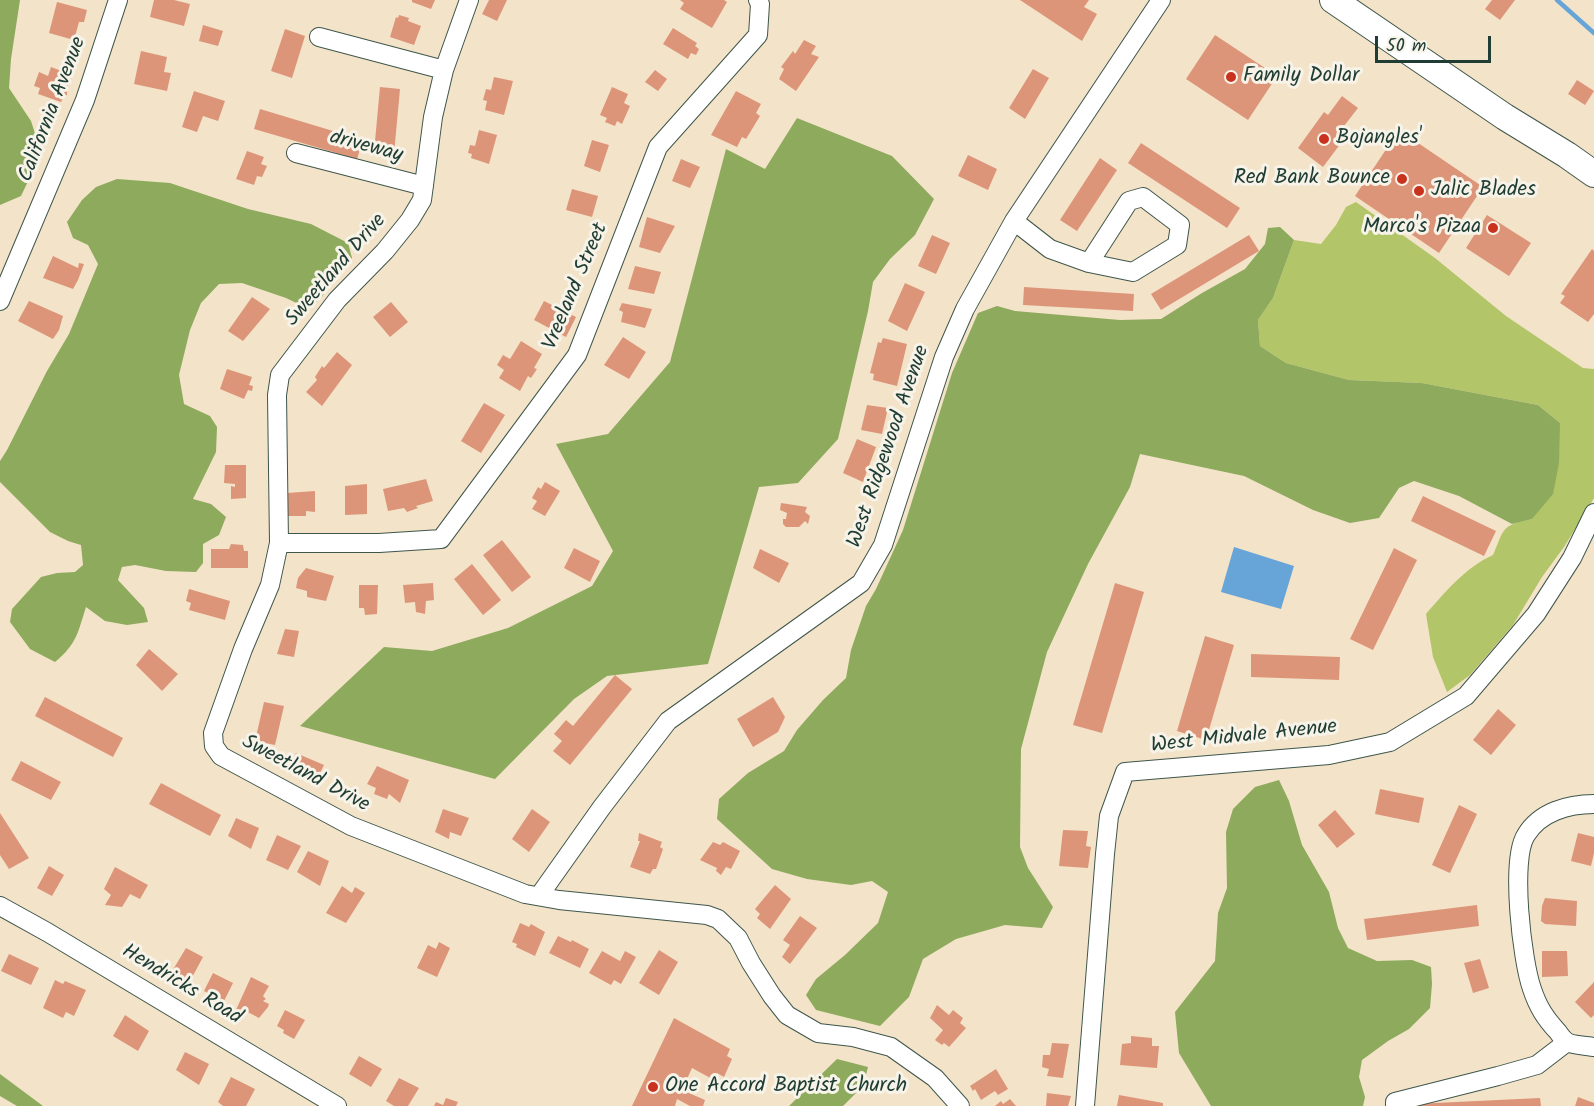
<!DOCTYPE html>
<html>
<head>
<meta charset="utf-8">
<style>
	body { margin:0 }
	#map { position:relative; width:1594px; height:1106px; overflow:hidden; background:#f3e3c9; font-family:Kalam,sans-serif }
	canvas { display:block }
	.scale { position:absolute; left:1375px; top:36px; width:116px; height:27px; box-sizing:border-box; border:3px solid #1f3d34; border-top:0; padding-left:8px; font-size:18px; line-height:21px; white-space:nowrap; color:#1f3d34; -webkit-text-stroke:4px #f7f3e8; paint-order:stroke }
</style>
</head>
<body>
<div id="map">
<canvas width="1594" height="1106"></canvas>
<div class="scale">50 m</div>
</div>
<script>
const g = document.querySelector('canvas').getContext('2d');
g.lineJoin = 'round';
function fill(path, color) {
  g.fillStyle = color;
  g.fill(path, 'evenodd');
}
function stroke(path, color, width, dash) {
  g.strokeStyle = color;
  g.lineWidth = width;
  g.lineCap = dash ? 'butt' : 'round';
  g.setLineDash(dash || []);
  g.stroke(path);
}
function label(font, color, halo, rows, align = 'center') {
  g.font = font + ' Kalam,sans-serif';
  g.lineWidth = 6;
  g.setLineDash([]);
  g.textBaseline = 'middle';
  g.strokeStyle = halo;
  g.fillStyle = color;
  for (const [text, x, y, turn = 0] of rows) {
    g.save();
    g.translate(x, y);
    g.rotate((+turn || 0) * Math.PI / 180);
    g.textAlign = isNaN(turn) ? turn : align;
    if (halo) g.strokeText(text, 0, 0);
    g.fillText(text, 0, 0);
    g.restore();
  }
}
const green = new Path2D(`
	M1356 202 1435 258 1506 316 1583 368 1594 369V498L1564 547 1542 577 1513 625 1470 675 1447 692 1433 657 1426 614C1445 592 1466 567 1493 555 1505 528 1500 526 1532 519L1560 423 1538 405 1422 383 1349 380 1286 363 1260 346 1258 320 1273 298 1294 240 1321 244 1336 225 1346 207Z`);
const forest = new Path2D(`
	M0 0H20L11 59 9 88 31 121 40 149 32 173 21 196 0 205Z
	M797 118 892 156 934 199 915 235 890 259 873 282 868 311 838 439 798 483 759 487 708 664 607 676 574 699 495 779 300 726 384 647 432 651 508 628 592 586 613 551 556 444 608 434 670 362 726 149 765 169Z
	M117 179 170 183 248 209 311 224 348 243 352 258 333 279 322 297 309 309 286 298 242 283 219 284 201 303 190 330 179 375 184 404 210 416 217 427 216 452 193 499 211 504 226 517 219 535 203 544V563L196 572 166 571 135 565 122 567 118 580 144 608 148 622 127 625 105 621 86 607C78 632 77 644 55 662L30 649 10 622 12 609 41 577 57 573 75 572 83 565 81 545 68 541 50 532 0 482V461L7 450 47 371 69 334 98 264 88 245 73 238 67 222 82 200 96 187Z
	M1280 227 1294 240 1273 298 1258 320 1260 346 1286 363 1349 380 1422 383 1538 405 1560 423 1559 463 1553 494 1532 519 1512 524 1459 496 1414 481 1399 488 1379 518 1350 523 1313 510 1244 476 1140 454 1130 487 1088 564 1047 652 1021 749 1020 847 1028 868 1053 907 1042 928 1005 925 956 939 923 959 909 997 880 1026 816 1010 806 995 816 979 845 955 878 923 888 892 872 881 851 885 807 879 772 869 717 819 719 799 748 773 784 751 797 730 823 700 846 678 851 650 866 606 876 589 903 530 952 373 978 313 997 306 1015 311 1120 320 1161 319 1202 293 1245 269 1265 244 1268 228Z
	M1279 780 1289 801 1302 845 1329 892 1338 928 1348 948 1377 961 1412 960 1431 967 1432 984 1430 1008 1409 1029 1388 1041 1362 1060 1359 1077 1365 1097 1363 1106H1211L1179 1053 1175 1012 1215 961 1218 913 1227 888 1226 832 1233 809 1255 787Z
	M837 1059 868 1067 863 1086 843 1106H789Z
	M0 1074 43 1106H17L0 1096Z`);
const water = new Path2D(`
	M1234 547 1294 566 1281 609 1221 592Z`);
const stream = new Path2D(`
	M1557 0 1594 33`);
const building = new Path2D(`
	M154 0H174L190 4 184 26 150 17Z
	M412 0H435L431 9 412 2Z
	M489 0H507L497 21 482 14Z
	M680 0H724L727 2 712 28 680 9 684 3Z
	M1020 0H1089L1084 7 1097 14 1082 41Z
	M1492 0H1515L1500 20 1485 9Z
	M57 2 87 10 84 22H79L74 40 49 33Z
	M399 15 409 18 408 21 421 26 414 45 390 37 396 17 398 18Z
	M203 25 223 31 218 46 199 41Z
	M673 28 697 43 695 46 699 49 696 55 691 53 688 59 663 44Z
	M285 29 305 36 292 78 271 71Z
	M1215 35 1277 76 1248 120 1186 79Z
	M804 40 816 46 811 54 819 57 796 91 779 79 784 69 781 67 793 51 795 54Z
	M141 51 167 57 164 72 171 73 167 91 134 84Z
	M51 67 72 75 67 88V95L64 96 61 102 38 94 40 88 34 86 39 72 48 76Z
	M1033 69 1049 78 1025 119 1009 108Z
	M655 70 667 79 658 91 645 82Z
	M494 77 513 81 504 115 485 110 487 101 483 100 486 89 491 90Z
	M1577 80 1594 91 1585 105 1568 94Z
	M380 87 400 89 394 154 374 152Z
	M612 87 628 94 624 103 630 106 622 124 617 121 615 126 605 122 607 118 600 115Z
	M194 91 225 101 218 121 203 116 197 132 182 127Z
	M736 91 761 104 756 113 760 116 746 139 742 137 737 147 711 135Z
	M1342 96 1358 108 1344 126 1350 131 1323 167 1298 148 1324 112 1328 115Z
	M260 109 363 140 357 159 254 129Z
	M479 130 497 135 489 164 471 158 472 154 468 153 470 145 475 146Z
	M1399 130 1483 187 1439 253 1355 196Z
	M592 140 609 145 600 172 584 166Z
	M1141 143 1240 208 1227 228 1128 163Z
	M247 151 264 157 261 164 267 166 262 177 257 176 254 185 236 179Z
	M968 155 997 169 988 190 958 176Z
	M1100 158 1117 170 1077 231 1060 220Z
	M681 159 700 167 690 188 672 181Z
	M572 189 598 196 592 217 566 210Z
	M1487 215 1531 243 1509 276 1466 248Z
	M647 217 675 226 660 253 639 247Z
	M932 235 950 243 936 274 918 266Z
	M1249 235 1259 251 1161 310 1151 294Z
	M1592 249 1594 251V314L1588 322 1560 303 1565 296 1561 294Z
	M53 256 78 268 79 263 84 264 78 280 73 289 43 278Z
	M635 266 661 272 654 294 628 289Z
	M905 283 925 292 907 331 888 321Z
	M1024 287 1134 294 1133 311 1023 305Z
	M252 297 270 309 243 341 228 331Z
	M29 301 63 316 59 330 53 339 18 321Z
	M544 301 576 317 566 337 534 320Z
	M391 302 408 322 390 337 373 317Z
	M622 303 652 309 645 328 621 322 623 312 619 310Z
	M623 337 646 352 629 379 604 365Z
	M883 338 907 344 897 386 873 380 874 374 870 373 878 342 881 343Z
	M521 341 542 354 534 368 537 369 531 378 528 376 520 391 499 378 504 370 497 365 503 355 510 359Z
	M337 352 352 365 322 406 306 392 317 380 315 377 322 366 324 368Z
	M227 369 252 377 249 385 253 386 252 391 248 390 244 399 220 389Z
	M484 403 505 415 481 453 461 441Z
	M867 405 888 408 882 434 861 430Z
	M857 439 876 447 863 482 843 473Z
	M225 465H246V498L231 499V486L235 487V484L224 483Z
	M426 479 433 501 416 506 418 508 407 512 404 508 388 511 383 489Z
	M545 482 560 491 545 516 532 509 537 501 532 498 538 487 541 489Z
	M367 484V514L345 515V486Z
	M315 491V512L306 511V516H288L287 493Z
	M1423 496 1496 531 1484 556 1411 521Z
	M781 503 807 507 805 512 810 516 808 524 805 521 799 527H786L783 524V519H786L787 513 780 510Z
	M502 540 531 577 512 592 483 555Z
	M231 544 243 545 244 551H248V568H211V549H229Z
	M574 548 600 561 590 582 564 568Z
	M1394 548 1417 560 1373 650 1350 639Z
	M760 549 789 563 779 583 753 568Z
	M472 564 501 600 483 615 454 579Z
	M306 568 334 576 326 601 307 597V591L296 588 298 578Z
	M433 583 434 600 426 601 425 614 416 612 415 602 405 603 403 585Z
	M1115 583 1144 592 1102 733 1073 725Z
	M359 585H378L377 614 365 615 364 608H359Z
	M189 589 230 601 225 620 189 610 191 603 186 601Z
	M285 629 299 631 294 657 277 654Z
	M1205 636 1234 645 1206 740 1177 731Z
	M149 649 178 674 162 691 136 665Z
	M1251 654 1340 657 1339 680 1251 677Z
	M615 675 632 689 570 765 553 751 562 741 554 734 566 720 573 726Z
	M45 697 123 738 113 757 35 716Z
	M773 697 785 717 778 732 753 747 737 719Z
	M264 702 284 706 275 745 255 741Z
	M1498 709 1516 725 1491 755 1473 740Z
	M296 753 324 765 316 781 289 766Z
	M21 761 61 782 51 800 11 780Z
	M377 766 409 780 400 803 389 794 387 799 374 794 376 788 367 784Z
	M161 783 221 815 210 836 149 804Z
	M1380 789 1424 798 1419 823 1375 814Z
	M1459 805 1477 814 1450 873 1432 865Z
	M443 809 469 818 461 836 450 832 449 839 435 832Z
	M532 809 550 822 529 852 512 839Z
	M1335 810 1355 834 1337 848 1318 825Z
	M0 813 29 858 9 869 0 855Z
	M236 818 259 828 251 849 228 836Z
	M1063 830 1088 831 1086 846 1091 847 1088 868 1059 866Z
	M639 833 662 842 660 847 663 849 656 869H653L650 874 630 867 640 841H638Z
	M1578 833 1594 837V853L1591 866 1571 861Z
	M277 835 301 846 288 870 266 860Z
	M713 842 720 845 723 842 740 851 731 869 726 867 721 875 716 871 717 868 700 860Z
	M308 851 329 861 320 886 297 872Z
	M49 866 64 875 52 896 37 888Z
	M115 867 148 885 140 899 130 894 122 907 105 905 111 895 104 889Z
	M775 885 791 899 770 929 757 918 760 914 755 909Z
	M342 886 352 893 355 887 365 893 346 923 326 913Z
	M1545 898 1577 901 1576 926 1545 924 1541 921 1542 906Z
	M1477 905 1479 926 1367 940 1364 919Z
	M800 916 817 928 790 964 782 957 790 945 783 940Z
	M520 923 529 927 531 924 545 932 535 956 516 947 517 944 512 942Z
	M558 936 571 942 572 940 589 949 580 968 549 953Z
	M439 942 450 948 437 977 417 968 428 945 436 949Z
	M186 948 203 957 189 983 171 973Z
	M659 950 678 962 659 995 639 983Z
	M602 951 620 961 625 951 636 957 621 984 614 980 611 985 589 973Z
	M1542 951H1567L1568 976 1542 977Z
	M9 954 39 968 31 985 1 971Z
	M1480 959 1489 988 1473 993 1464 963Z
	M213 973 233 983 222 1005 214 1001 216 997 204 991Z
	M251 977 269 986 263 996 266 999 263 1001 269 1004 268 1007 259 1018 242 1009 240 1015 235 1012Z
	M55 980 63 984 65 981 86 990 74 1016 66 1012 63 1018 43 1008Z
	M1594 982V1015L1591 1018 1575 1002Z
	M937 1005 949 1015 953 1010 963 1018 960 1023 966 1028 949 1047 944 1043 942 1045 935 1040 943 1030 930 1018Z
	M285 1010 305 1020 294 1039 283 1033 284 1030 277 1026Z
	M125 1015 149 1031 138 1051 113 1036Z
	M674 1018 730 1049 727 1056 732 1059 724 1077 717 1073 714 1080 692 1068 682 1090 705 1100 703 1106H690L677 1099 675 1106H632Z
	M1131 1036 1152 1038V1046H1159L1157 1068 1120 1065 1122 1044 1131 1043Z
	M1052 1043 1069 1044 1063 1078 1047 1076 1049 1069 1042 1067 1043 1055H1050Z
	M185 1052 209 1064 199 1085 176 1070Z
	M359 1056 382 1069 371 1087 349 1074Z
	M996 1069 1008 1089 998 1095 995 1091 981 1100 975 1089 973 1091 970 1086Z
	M231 1077 255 1089 246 1106H223L218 1102Z
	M399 1078 419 1088 408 1106H394L386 1101Z
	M1047 1093 1071 1096 1068 1106H1046Z
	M1119 1095 1163 1103V1106H1117Z
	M1578 1097 1594 1103V1106H1575Z
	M446 1098 458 1102 456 1106H434L436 1102 443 1105Z
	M1540 1098 1541 1106H1414V1104Z
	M1010 1099 1016 1106H995L1001 1101 1003 1104Z`);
const street = new Path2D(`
	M469 0 444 70 433 117 422 200 410 220 385 251 337 300 280 375 277 395 279 543 270 585 243 649 213 733 214 746 221 756 351 826 525 894 559 900 707 915 718 919 738 938 751 963 772 996 787 1015 818 1033 853 1037 891 1047 935 1078 960 1106
	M319 37 444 70
	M296 153 424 186
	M1014 221 1050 249 1089 263 1133 272 1177 245 1180 225 1143 197 1129 201 1089 263
	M0 301 85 100 118 0
	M279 543H379L441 539 577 355 658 147 758 35 760 4 758 0
	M1594 804C1568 804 1540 812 1526 835 1510 859 1522 961 1532 989 1538 1007 1545 1018 1558 1032 1560 1035 1564 1040 1567 1042 1572 1045 1587 1046 1594 1047
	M539 896 602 807 668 721 861 583 883 545 944 357 965 309 1014 221 1161 0
	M0 906 47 932 337 1106
	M1085 1106 1105 854 1109 816 1125 772 1329 755 1390 742 1466 696 1536 614 1572 558 1594 513
	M1395 1106V1102L1498 1076 1537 1065 1567 1042`);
const secondary = new Path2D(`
	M1333 0 1505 117 1567 155 1594 174`);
const markers = [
	[1231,77,6,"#c8321e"],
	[1324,139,6,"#c8321e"],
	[1402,179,6,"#c8321e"],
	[1419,191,6,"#c8321e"],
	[1493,228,6,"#c8321e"],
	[653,1087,6,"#c8321e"]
];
const poiNames = [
	["Family Dollar",1243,77],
	["Bojangles'",1336,139],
	["Red Bank Bounce",1390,179,"right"],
	["Jalic Blades",1431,191],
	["Marco's Pizaa",1481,228,"right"],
	["One Accord Baptist Church",665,1087]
];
const streetNames = [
	["California Avenue",54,110,-69],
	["driveway",366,148,15],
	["Sweetland Drive",337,271,-49],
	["Vreeland Street",577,287,-67],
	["West Ridgewood Avenue",890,447,-71],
	["West Midvale Avenue",1244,738,-6],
	["Sweetland Drive",305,775,28],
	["Hendricks Road",181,986,31]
];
fill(green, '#b2c569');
fill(forest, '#8daa5d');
fill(water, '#67a5d9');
stroke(stream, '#67a5d9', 4.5);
fill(building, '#dd9579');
stroke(street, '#3f564a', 20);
stroke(secondary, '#3f564a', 28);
stroke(street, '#fff', 18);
stroke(secondary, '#fff', 26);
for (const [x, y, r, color] of markers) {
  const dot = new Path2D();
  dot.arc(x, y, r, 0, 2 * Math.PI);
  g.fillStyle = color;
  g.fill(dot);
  stroke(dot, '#f7f3e8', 2);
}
label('21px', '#1f3d34', '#f7f3e8', poiNames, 'left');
label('21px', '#1f3d34', '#f7f3e8', streetNames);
</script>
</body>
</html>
